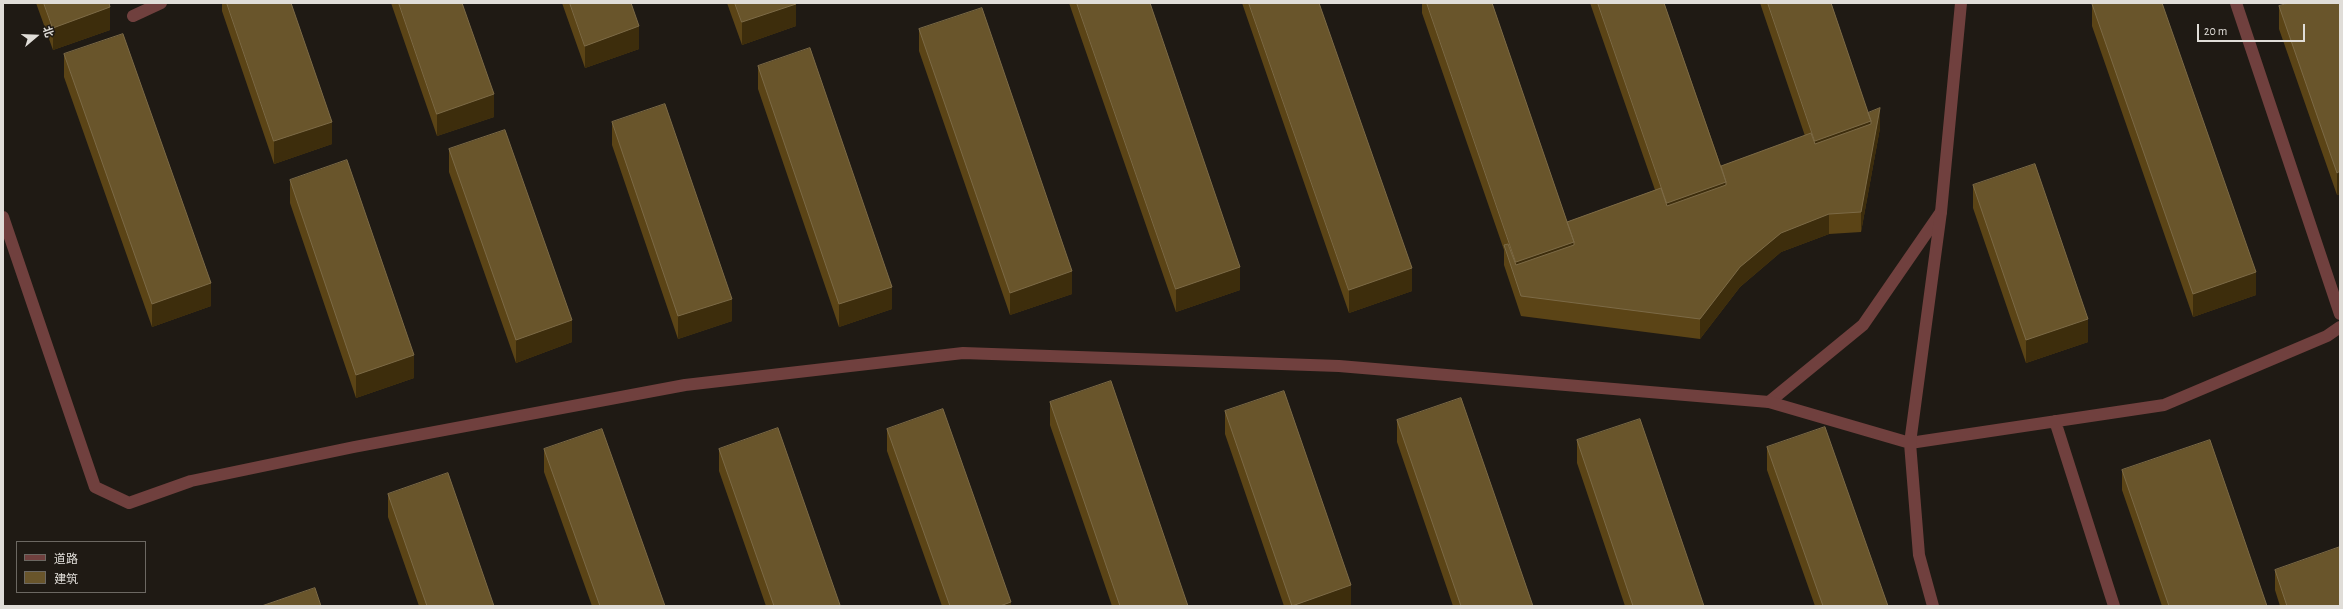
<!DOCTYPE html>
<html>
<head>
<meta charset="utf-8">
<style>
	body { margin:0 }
	#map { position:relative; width:2343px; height:609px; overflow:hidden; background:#1f1a14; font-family:"Alegreya Sans","Noto Sans SC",sans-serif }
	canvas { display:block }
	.frame { position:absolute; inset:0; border:4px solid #e0ddd8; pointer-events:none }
	.legend { position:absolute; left:16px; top:541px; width:130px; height:52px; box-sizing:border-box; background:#1f1a14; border:1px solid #6c6862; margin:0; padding:5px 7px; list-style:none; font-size:12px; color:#e0ddd8 }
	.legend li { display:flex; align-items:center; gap:8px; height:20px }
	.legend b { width:20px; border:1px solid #6c6862 }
	.north { position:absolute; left:16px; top:16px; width:40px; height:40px; -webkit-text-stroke:3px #1f1a14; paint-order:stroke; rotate:71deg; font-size:11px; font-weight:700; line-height:16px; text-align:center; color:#e0ddd8 }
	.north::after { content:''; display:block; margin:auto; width:14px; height:18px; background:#e0ddd8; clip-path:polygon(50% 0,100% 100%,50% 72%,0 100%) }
	.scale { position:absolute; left:2197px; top:24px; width:108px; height:18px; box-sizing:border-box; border:2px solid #e0ddd8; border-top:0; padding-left:5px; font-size:12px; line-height:14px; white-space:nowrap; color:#e0ddd8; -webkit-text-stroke:3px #1f1a14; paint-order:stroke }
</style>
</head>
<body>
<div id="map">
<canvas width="2343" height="609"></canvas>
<div class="frame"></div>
<ul class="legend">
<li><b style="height:5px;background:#70403e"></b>道路</li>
<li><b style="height:11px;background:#69552b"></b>建筑</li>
</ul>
<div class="north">北</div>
<div class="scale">20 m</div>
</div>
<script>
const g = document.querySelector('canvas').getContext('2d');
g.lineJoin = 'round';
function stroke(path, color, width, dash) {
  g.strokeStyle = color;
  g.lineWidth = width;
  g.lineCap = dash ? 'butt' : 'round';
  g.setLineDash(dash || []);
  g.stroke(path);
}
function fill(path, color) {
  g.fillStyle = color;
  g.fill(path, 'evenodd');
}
const service = new Path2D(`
	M2236 3 2340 314
	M133 16 161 3
	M1769 402 1863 325 1941 212
	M2055 421 2114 606
	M1910 443 2164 405 2327 336 2340 327`);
const minor = new Path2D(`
	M3 217 95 487 129 503 191 481 354 447 685 385 963 353 1339 366 1769 402 1910 443
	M1933 606 1919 555 1910 443 1941 212 1961 3`);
const wall = new Path2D(`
	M36 3H109L110 30 53 50Z
	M222 3H291L332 144 274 164 222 11Z
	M391 3H462L494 117 437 136Z
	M562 3H631L639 49 585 68Z
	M727 3H796V26L742 45Z
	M1069 3H1150L1240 290 1176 312Z
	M1242 3H1319L1412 291 1349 313Z
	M1422 3H1492L1567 222 1655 190 1590 3H1664L1721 166 1805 136 1760 3H1831L1868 113 1880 128 1861 232 1829 234 1781 252 1740 287 1700 339 1521 316 1504 265V250L1422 13Z
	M2340 3V194L2337 195 2279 29V6Z
	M2092 4 2256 295 2193 317 2092 26Z
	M919 29 1072 294 1010 315 919 51Z
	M64 54 211 306 152 327 64 77Z
	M758 66 892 309 839 327 758 89Z
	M612 122 732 321 678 339 612 145Z
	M449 149 572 342 516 363 449 172Z
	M290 180 414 378 356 398 290 203Z
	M1973 185 2088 342 2026 363 1973 208Z
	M1050 402 1188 606H1112L1050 425Z
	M1225 411 1351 606H1284L1225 434Z
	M1397 420 1533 606H1453L1397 442Z
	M887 429 1011 606H942L887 451Z
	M1577 440 1704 606H1625L1577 463Z
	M1767 447 1888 606H1815L1767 470Z
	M544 449 665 606H592L544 472Z
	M719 449 840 606H766L719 471Z
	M2122 470 2267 606H2162L2122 490Z
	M388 494 494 606H419L388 517Z
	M2275 570 2340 606H2280L2275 590Z`);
const shadedWall = new Path2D(`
	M796 4V26L742 45V22Z
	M110 7V30L53 50V28Z
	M639 26V49L585 68V46Z
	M494 94V117L437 136V114Z
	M1880 108V128L1861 232V212Z
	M1871 121V144L1815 163V141Z
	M332 122V144L274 164V141Z
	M2340 171V194L2337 195V173Z
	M1726 182V205L1667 226V203Z
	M1829 214V234L1781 252 1740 287 1700 339V319L1740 267 1781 233Z
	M1574 242V264L1516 280V262Z
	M1240 267V290L1176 312V289Z
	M1412 268V291L1349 313V290Z
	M1072 271V294L1010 315V293Z
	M2256 272V295L2193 317V294Z
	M211 283V306L152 327V304Z
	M892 287V309L839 327V304Z
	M732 299V321L678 339V316Z
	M2088 319V342L2026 363V340Z
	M572 320V342L516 363V340Z
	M414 355V378L356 398V375Z
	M1351 585V606H1292Z
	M1011 602V606H1000Z`);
const building = new Path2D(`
	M44 3H109L110 7 53 28Z
	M227 3H291L332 122 274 141Z
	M399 3H462L494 94 437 114Z
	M570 3H631L639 26 585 46Z
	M735 3H796V4L742 22Z
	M1077 3H1150L1240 267 1176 289Z
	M1249 3H1319L1412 268 1349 290Z
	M1427 3H1492L1574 242 1516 262Z
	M1598 3H1664L1726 182 1667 203Z
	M1768 3H1831L1871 121 1815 141Z
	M2094 3H2162L2256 272 2193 294 2092 4Z
	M2289 3H2340V171L2337 173 2279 6Z
	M982 8 1072 271 1010 293 919 29Z
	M123 34 211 283 152 304 64 54Z
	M810 48 892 287 839 304 758 66Z
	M665 104 732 299 678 316 612 122Z
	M1880 108 1861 212 1829 214 1781 233 1740 267 1700 319 1521 296 1504 245 1508 244 1516 265 1574 245V242L1567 222 1661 188 1667 206 1726 185V182L1721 166 1811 133 1815 144 1871 124V121L1868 113Z
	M505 130 572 320 516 340 449 149Z
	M347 160 414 355 356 375 290 180Z
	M2035 164 2088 319 2026 340 1973 185Z
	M1111 381 1188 606H1120L1050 402Z
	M1284 391 1351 585 1292 606 1225 411Z
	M1461 398 1533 606H1461L1397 420Z
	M943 409 1011 602 1000 606H950L887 429Z
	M1640 419 1704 606H1633L1577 440Z
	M1825 427 1888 606H1823L1767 447Z
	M778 428 840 605 837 606H774L719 449Z
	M602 429 665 606H600L544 449Z
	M2210 440 2267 606H2169L2122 470Z
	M448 473 494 606H427L388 494Z
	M2340 547V606H2287L2275 570Z
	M315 588 321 606H262Z`);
stroke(service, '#70403e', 12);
stroke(minor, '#70403e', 12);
fill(wall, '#5b4416');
fill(shadedWall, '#3d2d0c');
fill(building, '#69552b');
stroke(building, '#7c6a46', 1);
</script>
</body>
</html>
